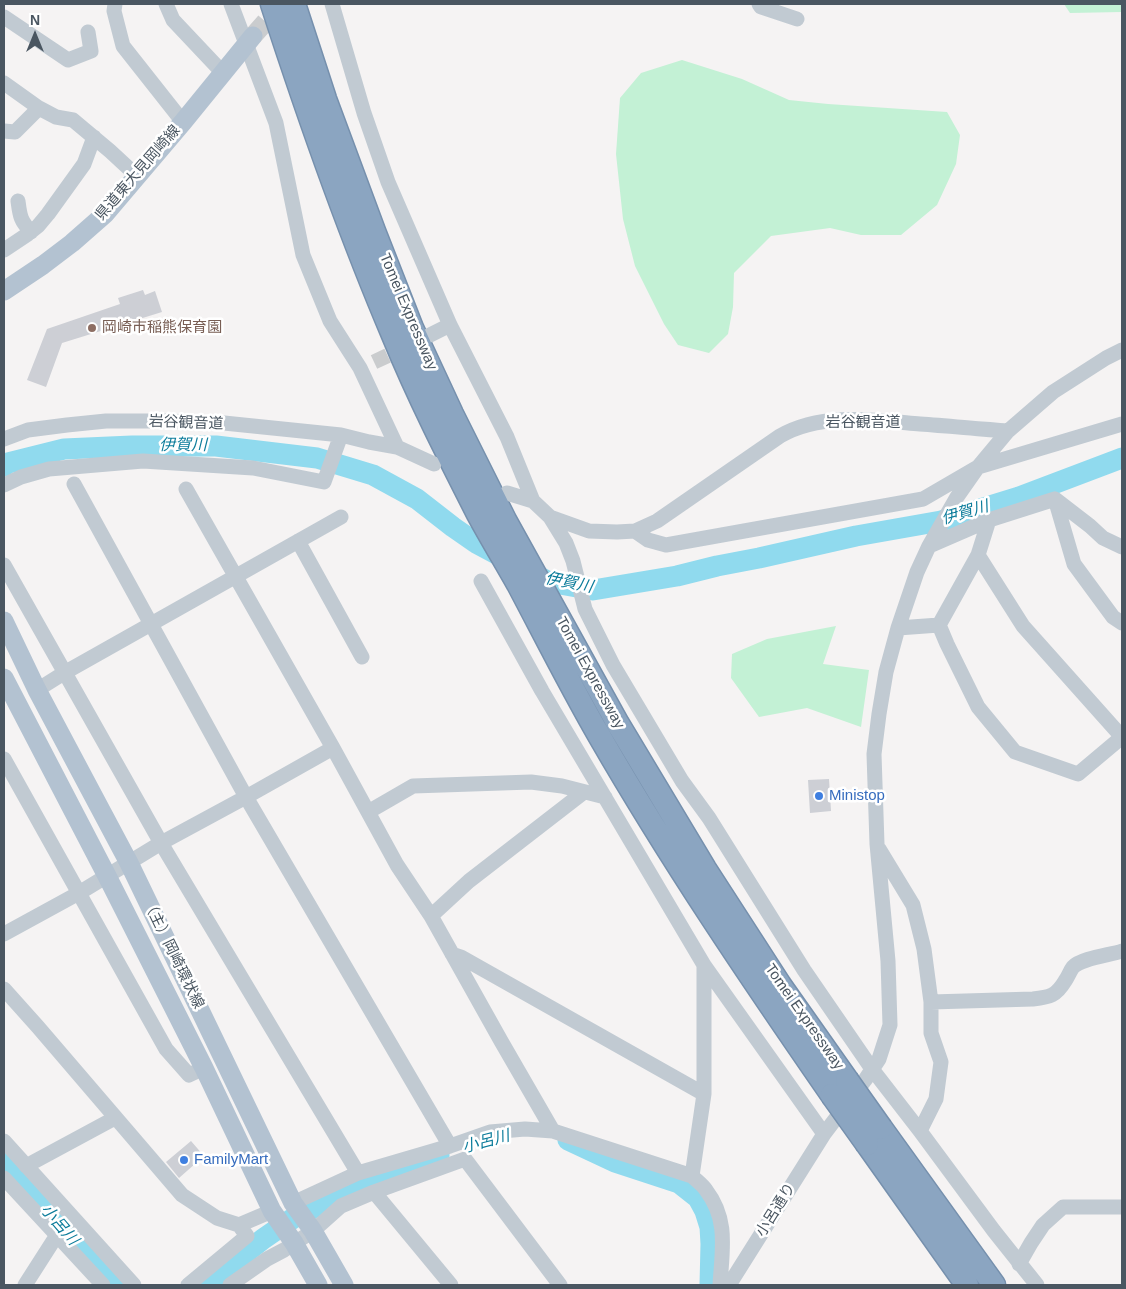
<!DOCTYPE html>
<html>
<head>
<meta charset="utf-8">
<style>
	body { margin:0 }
	#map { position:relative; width:1126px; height:1289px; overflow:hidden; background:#f5f3f3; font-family:Arial,sans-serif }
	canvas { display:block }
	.frame { position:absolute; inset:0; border:5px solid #4a5661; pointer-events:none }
	.north { position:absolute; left:10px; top:10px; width:50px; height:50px; -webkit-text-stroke:4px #fff; paint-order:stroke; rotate:0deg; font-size:14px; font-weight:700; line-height:20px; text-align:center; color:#4a5661 }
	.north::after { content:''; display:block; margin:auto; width:18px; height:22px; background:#4a5661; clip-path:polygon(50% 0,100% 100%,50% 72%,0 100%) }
</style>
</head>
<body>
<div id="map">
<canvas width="1126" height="1289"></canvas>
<div class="frame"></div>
<div class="north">N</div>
</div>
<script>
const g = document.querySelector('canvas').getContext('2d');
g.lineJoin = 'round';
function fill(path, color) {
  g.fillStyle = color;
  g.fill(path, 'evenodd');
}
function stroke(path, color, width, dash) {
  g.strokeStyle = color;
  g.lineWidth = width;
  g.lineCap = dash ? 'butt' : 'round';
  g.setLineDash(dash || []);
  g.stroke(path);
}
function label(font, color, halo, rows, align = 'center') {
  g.font = font + ' Arial,"Noto Sans JP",sans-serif';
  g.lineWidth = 5;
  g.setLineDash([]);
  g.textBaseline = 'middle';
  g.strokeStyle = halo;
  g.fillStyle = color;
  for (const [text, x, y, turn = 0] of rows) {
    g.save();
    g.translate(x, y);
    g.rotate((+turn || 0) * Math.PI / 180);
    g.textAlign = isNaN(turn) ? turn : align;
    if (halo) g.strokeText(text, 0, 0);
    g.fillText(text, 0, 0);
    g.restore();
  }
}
const green = new Path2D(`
	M1064 4H1122V12L1070 13Z
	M682 60 742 79 789 100 828 104 947 112 960 135 956 164 937 205 901 235H861L830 228 771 236 734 273 733 307 728 334 709 353 678 345 664 324 635 266 623 219 616 154 620 98 641 73Z
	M836 626 823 664 869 670 861 727 807 708 759 717 731 678 732 654 767 639Z`);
const river = new Path2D(`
	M4 466 8 463 64 449 132 446H216L317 458 373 475 417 499 453 527 476 543 549 582 593 590 677 576 717 566 759 558 856 536 941 521 1019 497 1122 458
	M568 1140 615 1162 679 1183 698 1198 705 1211 710 1227 711 1244 710 1285
	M4 1162 98 1271 117 1285
	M206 1285 263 1239 292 1219 342 1193 439 1155`);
const building = new Path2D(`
	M143 290 145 295 155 291 162 312 62 343 46 387 27 380 47 329 120 304 118 298Z
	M829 779 831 811 810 813 808 780Z
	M191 1141 204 1156 179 1178 166 1162Z`);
const minorTunnel = new Path2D(`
	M374 362 406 347`);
const majorTunnel = new Path2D(`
	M253 36 281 4`);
const minor = new Path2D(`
	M115 4 114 11 123 46 183 122
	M166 4 173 20 223 73
	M231 4 276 123 303 255 330 321 360 368 397 447
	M332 4 364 113 388 182 450 325 507 437 533 501 550 517 566 543 573 561 585 609 613 665 682 781 709 818 804 970 872 1069 920 1131 994 1231 1037 1285
	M759 4 761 7 797 19
	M4 17 68 60 91 51 88 32
	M4 83 39 108 56 117 73 120 110 151 137 176
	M4 131 15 132 39 108
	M18 201C20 216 20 220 31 232
	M4 250 28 234 38 226 48 214 84 164 94 137
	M430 335 450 325
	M4 439 28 430 67 425 106 421H165L224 423 341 435 369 442 397 447 434 464
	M74 484 246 797 450 1146
	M4 485 21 477 49 469 143 461 253 468 324 482 341 435
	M186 489 333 748 397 865 431 916 501 1041 553 1131
	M507 493 533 501
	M1055 499 1074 564 1113 617 1122 623
	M550 517 589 531 617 532 635 531 657 521 780 436C822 412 874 420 920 424 949 426 979 429 1008 431
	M635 531 648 540 666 545 923 499 978 467 1122 424
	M298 541 362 657
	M929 546 989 520 1055 499 1090 526 1103 538 1122 547
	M978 555 1023 626 1122 737
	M4 565 161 843 358 1173
	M481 581 542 691 704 965 824 1134
	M939 625 947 644 978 707 1015 752 1078 774 1122 737
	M939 625 978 555 989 520
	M898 628 939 625
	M37 690 64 673 341 517
	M4 759 166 1049 189 1075 204 1068
	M368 812 413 786 531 782 562 786 605 797
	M879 849 913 905 924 949 931 1002V1033L941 1062 936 1099 920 1131
	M431 916 469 881 584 792
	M4 934 79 893 161 843 246 797 333 748
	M452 954 461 957 704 1094
	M4 989 38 1027 182 1195 217 1218 239 1225 272 1211
	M931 1002 1033 999C1050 997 1056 996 1065 981 1068 977 1070 971 1073 967 1082 958 1110 955 1122 951
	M4 1141 134 1285
	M26 1166 115 1118
	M692 1176 704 1094V965
	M4 1178 103 1285
	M374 1192 451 1285
	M293 1203 358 1173 450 1146 490 1132 525 1129 553 1131 692 1176C697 1181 703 1185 706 1190 729 1220 722 1250 720 1285
	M1019 1264 1031 1243 1043 1225 1063 1207H1122
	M25 1285 57 1235
	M188 1285 247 1236 239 1225
	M230 1285 267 1259 284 1250 313 1231 341 1206 374 1192 465 1159 560 1285
	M729 1285 824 1134 865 1080 879 1059 890 1025 888 961 877 844 874 754 879 714 886 672 898 628 917 572 929 546 957 497 978 467 1008 431 1053 392 1106 358 1122 350`);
const major = new Path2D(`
	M4 291 43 265 72 243 105 214 183 122 253 36
	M4 621 37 690 129 863 293 1203 313 1231 344 1285
	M4 678 107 876 204 1068 272 1211 294 1243 318 1285`);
const highway = new Path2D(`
	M272 4C308 115 347 227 393 335 418 396 448 455 478 514 491 538 505 561 518 584 545 635 571 687 600 737 671 860 751 978 832 1095
	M294 4 325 99 374 231 412 328 452 414 505 520 618 724 705 869 780 985 847 1080
	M881 1128 994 1285
	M867 1144 967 1285`);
const highwayBridge = new Path2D(`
	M847 1080 881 1128
	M832 1095 867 1144`);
const markers = [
	[92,328,5,"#8d6e63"],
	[819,796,5,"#3f7fe0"],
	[184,1160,5,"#3f7fe0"]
];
const streetNames = [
	["県道東大見岡崎線",138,173,-49],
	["Tomei Expressway",408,312,67],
	["岩谷観音道",186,423,2],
	["岩谷観音道",863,423],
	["Tomei Expressway",590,673,61],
	["（主）岡崎環状線",173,954,64],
	["Tomei Expressway",804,1017,55],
	["小呂通り",776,1210,-58]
];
const educationNames = [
	["岡崎市稲熊保育園",102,328]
];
const shopNames = [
	["Ministop",829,796],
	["FamilyMart",194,1160]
];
const waterNames = [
	["伊賀川",183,446],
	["伊賀川",965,513,-16],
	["伊賀川",569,583,11],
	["小呂川",486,1142,-15],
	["小呂川",59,1225,49]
];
fill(green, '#c3f1d5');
stroke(river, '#90daee', 21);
fill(building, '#cdcfd5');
stroke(minorTunnel, '#caccce', 15, [15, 8]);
stroke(majorTunnel, '#caccce', 19, [19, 9]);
stroke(highway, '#7690ad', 25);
stroke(minor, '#c1cad2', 15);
stroke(major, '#b3c2d1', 19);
stroke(highway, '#8ba5c1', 22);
stroke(highwayBridge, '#7690ad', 25, []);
stroke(highwayBridge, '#8ba5c1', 22);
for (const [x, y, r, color] of markers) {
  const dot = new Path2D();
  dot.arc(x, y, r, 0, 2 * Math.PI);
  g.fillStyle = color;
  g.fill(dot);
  stroke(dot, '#fff', 2);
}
label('15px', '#4a5661', '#fff', streetNames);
label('15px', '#785e54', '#fff', educationNames, 'left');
label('15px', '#366cbe', '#fff', shopNames, 'left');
label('italic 16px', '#0c7c9b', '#fff', waterNames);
</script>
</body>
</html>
